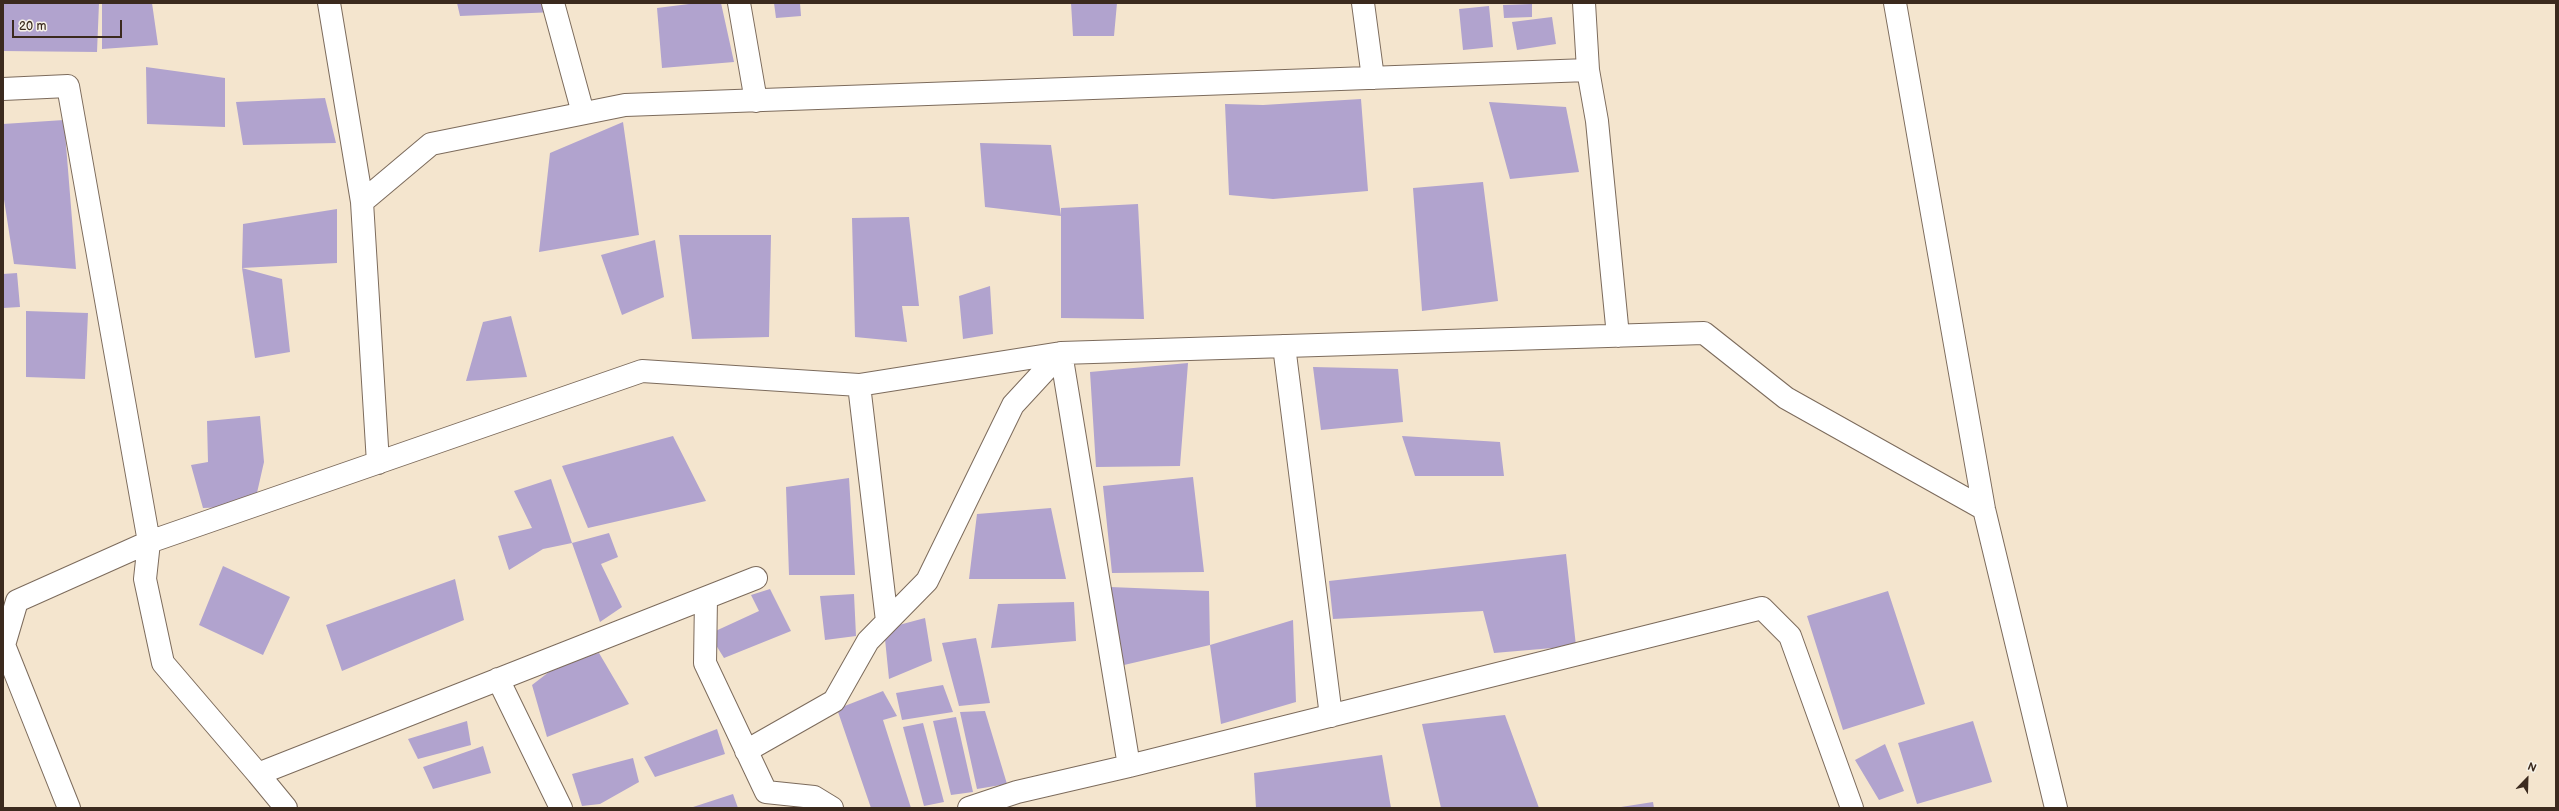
<!DOCTYPE html>
<html>
<head>
<meta charset="utf-8">
<style>
	body { margin:0 }
	#map { position:relative; width:2559px; height:811px; overflow:hidden; background:#f4e5ce; font-family:"Balsamiq Sans",sans-serif }
	canvas { display:block }
	.frame { position:absolute; inset:0; border:4px solid #3b2a1e; pointer-events:none }
	.north { position:absolute; left:2507px; top:759px; width:40px; height:40px; -webkit-text-stroke:3px #f7f3e8; paint-order:stroke; rotate:23deg; font-size:11px; font-weight:700; line-height:16px; text-align:center; color:#3b2a1e }
	.north::after { content:''; display:block; margin:auto; width:14px; height:18px; background:#3b2a1e; clip-path:polygon(50% 0,100% 100%,50% 72%,0 100%) }
	.scale { position:absolute; left:12px; top:20px; width:110px; height:18px; box-sizing:border-box; border:2px solid #3b2a1e; border-top:0; padding-left:5px; font-size:12px; line-height:14px; white-space:nowrap; color:#3b2a1e; -webkit-text-stroke:3px #f7f3e8; paint-order:stroke }
</style>
</head>
<body>
<div id="map">
<canvas width="2559" height="811"></canvas>
<div class="frame"></div>
<div class="north">N</div>
<div class="scale">20 m</div>
</div>
<script>
const g = document.querySelector('canvas').getContext('2d');
g.lineJoin = 'round';
function fill(path, color) {
  g.fillStyle = color;
  g.fill(path, 'evenodd');
}
function stroke(path, color, width, dash) {
  g.strokeStyle = color;
  g.lineWidth = width;
  g.lineCap = dash ? 'butt' : 'round';
  g.setLineDash(dash || []);
  g.stroke(path);
}
const building = new Path2D(`
	M3 3H99L97 52 3 51Z
	M102 3H152L158 45 102 49Z
	M457 3H553L555 12 460 16Z
	M697 3H721L734 62 662 68 657 8Z
	M774 3H800L801 16 776 18Z
	M1071 3H1117L1114 36H1073Z
	M1532 4V17L1504 18 1503 5Z
	M1489 6 1493 47 1463 50 1459 9Z
	M1552 17 1556 44 1517 50 1512 22Z
	M146 67 225 78V127L147 124Z
	M325 98 336 143 243 145 236 102Z
	M1361 99 1368 191 1273 199 1229 195 1225 104 1263 105Z
	M1489 102 1566 107 1579 172 1510 179Z
	M64 120 76 269 14 264 3 193V124Z
	M623 122 639 235 539 252 550 153Z
	M980 143 1051 145 1061 216V208L1138 204 1144 319 1061 318V216L985 207Z
	M1483 182 1498 301 1422 311 1413 188Z
	M337 209V263L242 268 282 279 290 352 255 358 242 268 243 224Z
	M909 217 919 306H902L907 342 855 337 852 218Z
	M679 235H771L769 337 692 339Z
	M655 240 664 297 622 315 601 255Z
	M17 273 20 307 3 308V274Z
	M990 286 993 334 963 339 959 296Z
	M26 311 88 313 85 379 26 377Z
	M511 316 527 377 466 381 483 322Z
	M1188 363 1180 466 1096 467 1090 372Z
	M1313 367 1398 369 1403 422 1321 430Z
	M260 416 264 462 254 506 203 508 191 465 208 462 207 421Z
	M673 436 706 501 588 528 562 466Z
	M1402 436 1500 442 1504 476H1415Z
	M1193 477 1204 572 1112 573 1103 486Z
	M849 478 855 575H789L786 487Z
	M551 479 572 543 543 549 509 570 498 536 532 528 514 491Z
	M1051 508 1066 579H969L977 514Z
	M609 533 618 557 601 564 622 607 600 622 572 543Z
	M1566 554 1576 646 1494 653 1483 611 1333 619 1329 581Z
	M223 566 290 597 263 655 199 625Z
	M455 579 464 620 342 671 326 625Z
	M1110 587 1209 591 1210 645 1124 665Z
	M770 589 791 631 724 658 709 634 759 611 751 595Z
	M1888 591 1925 704 1843 730 1807 616Z
	M854 594 856 636 825 640 820 596Z
	M1074 602 1076 641 991 648 998 604Z
	M925 618 932 661 889 679 884 629Z
	M1293 620 1296 702 1221 724 1210 645Z
	M976 638 990 703 959 706 942 643Z
	M599 653 629 704 547 737 532 685 562 662Z
	M943 685 953 712 902 720 896 693Z
	M883 691 897 716 883 720 911 808H871L837 709Z
	M985 711 1007 784 977 789 960 712Z
	M1505 715 1539 808H1441L1422 724Z
	M956 717 973 792 951 795 933 721Z
	M467 721 471 745 418 759 408 739Z
	M1973 721 1992 782 1917 804 1898 743Z
	M923 723 944 802 924 806 903 727Z
	M717 729 725 754 655 777 644 757Z
	M1885 744 1904 791 1879 800 1855 760Z
	M483 746 491 773 433 789 423 767Z
	M1382 755 1391 808H1256L1254 773Z
	M633 758 639 782 600 804 582 806 572 774Z
	M733 794 738 808H690Z
	M1653 802 1654 808H1621V807Z`);
const street = new Path2D(`
	M329 3 362 202
	M553 3 583 113
	M739 3 756 101
	M1363 3 1373 78
	M1584 3 1588 70 1597 121 1618 336
	M1895 3 1984 509 2056 808
	M3 89 68 86 149 542 145 579 163 663 258 774
	M1284 346 1331 716
	M859 385 887 621
	M378 463 362 202 431 144 625 105 1588 70
	M706 598 705 663 766 792 814 797 832 808
	M498 679 561 808
	M746 751 834 701 868 641 927 581 1013 405 1061 353 1129 766
	M69 808 4 645 17 601 149 542 642 371 859 385 1061 353 1704 333 1786 398 1984 509
	M286 808 258 774 756 578
	M969 808 1017 792 1129 766 1762 608 1790 636 1852 808`);
fill(building, '#b1a3ce');
stroke(street, '#7c6b5c', 24);
stroke(street, '#fff', 22);
</script>
</body>
</html>
